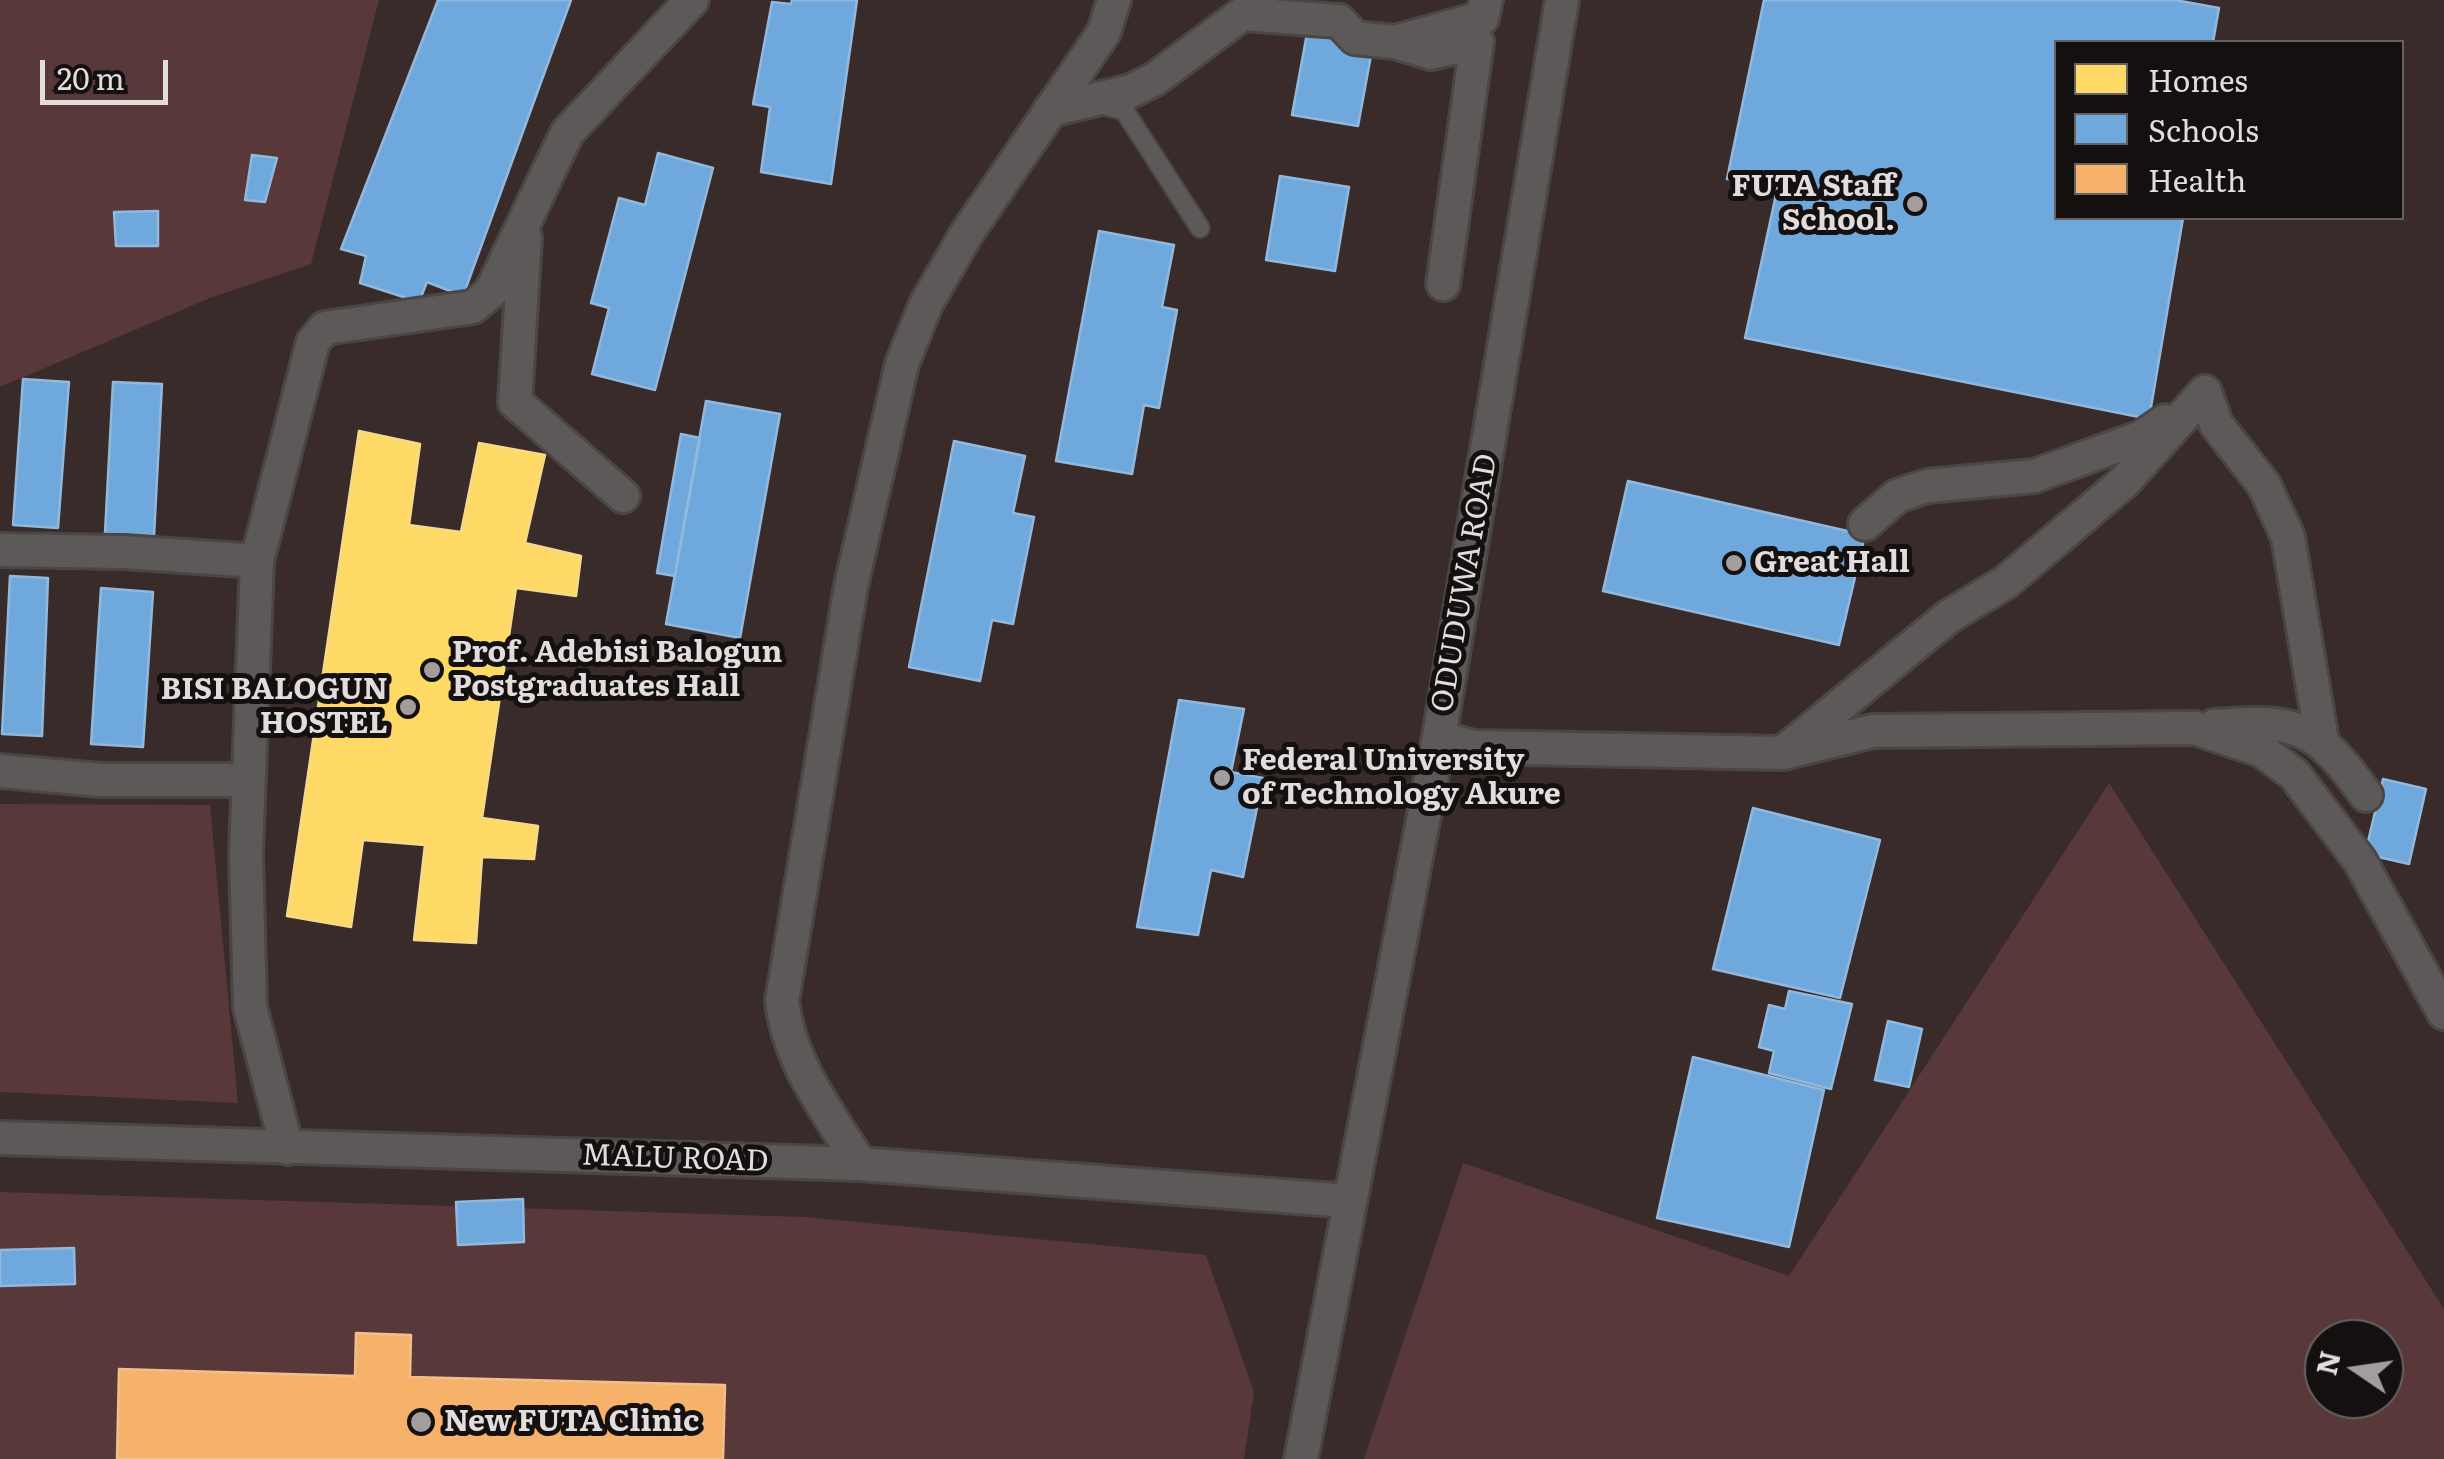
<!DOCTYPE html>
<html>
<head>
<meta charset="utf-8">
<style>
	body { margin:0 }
	#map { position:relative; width:2444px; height:1459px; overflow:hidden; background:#2d2828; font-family:Literata,serif }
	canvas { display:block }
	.legend { position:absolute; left:2054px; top:40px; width:350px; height:180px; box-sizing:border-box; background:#141010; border:2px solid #666262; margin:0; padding:12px 18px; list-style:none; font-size:30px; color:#e2dcdc }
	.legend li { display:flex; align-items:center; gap:20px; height:50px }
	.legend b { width:50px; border:2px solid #666262 }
	.north { position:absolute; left:2304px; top:1319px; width:100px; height:100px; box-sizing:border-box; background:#141010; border:2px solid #666262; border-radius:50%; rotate:283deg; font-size:28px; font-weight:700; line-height:40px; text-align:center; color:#e2dcdc }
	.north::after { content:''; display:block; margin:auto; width:35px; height:45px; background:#a39d9d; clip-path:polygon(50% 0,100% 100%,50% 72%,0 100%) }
	.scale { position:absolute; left:40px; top:60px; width:128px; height:45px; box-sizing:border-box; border:5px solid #e2dcdc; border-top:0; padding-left:12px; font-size:30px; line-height:35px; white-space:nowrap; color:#e2dcdc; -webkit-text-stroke:8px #141010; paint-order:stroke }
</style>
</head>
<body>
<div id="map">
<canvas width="2444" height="1459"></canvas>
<ul class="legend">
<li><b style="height:28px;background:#ffd966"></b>Homes</li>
<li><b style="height:28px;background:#6fa8dc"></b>Schools</li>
<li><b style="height:28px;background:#f6b26b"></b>Health</li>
</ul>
<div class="north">N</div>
<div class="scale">20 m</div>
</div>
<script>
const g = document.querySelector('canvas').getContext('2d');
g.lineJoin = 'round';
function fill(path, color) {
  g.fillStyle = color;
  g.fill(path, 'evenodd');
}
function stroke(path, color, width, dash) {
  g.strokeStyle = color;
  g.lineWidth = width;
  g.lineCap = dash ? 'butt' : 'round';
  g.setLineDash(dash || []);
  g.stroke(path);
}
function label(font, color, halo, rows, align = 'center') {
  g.font = font + ' Literata,serif';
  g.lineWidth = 10;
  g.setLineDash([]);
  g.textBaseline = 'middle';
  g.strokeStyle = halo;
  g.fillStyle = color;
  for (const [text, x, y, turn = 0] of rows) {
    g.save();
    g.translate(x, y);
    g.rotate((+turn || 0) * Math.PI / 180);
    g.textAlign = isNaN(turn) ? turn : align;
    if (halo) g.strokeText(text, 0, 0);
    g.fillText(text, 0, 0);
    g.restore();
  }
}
const built = new Path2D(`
	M0 0H2444V1459H0ZM2056 42H2402V218H2056ZM2324 1339H2384V1399H2324Z`);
const green = new Path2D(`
	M0 0H379L311 264 210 298 0 387Z
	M2109 783 2444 1309V1459H1364L1463 1163 1789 1276ZM2384 1339V1399H2324V1339Z
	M0 804 210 805 238 1103 0 1092Z
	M0 1192 805 1217 1206 1255 1254 1392 1244 1459H0Z`);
const homes = new Path2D(`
	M359 431 420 444 409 525 461 532 479 443 545 455 525 543 581 556 576 596 516 588 482 818 538 826 534 859 482 857 476 943 414 940 425 845 363 840 351 927 287 916Z`);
const schools = new Path2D(`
	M438 0H571L463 296 427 282 419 302 360 283 366 256 341 249Z
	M792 0H857L831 184 761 172 770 107 753 104 772 2 791 4Z
	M1764 0H2175L2219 8 2213 42H2056V218H2183L2149 419 1745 338 1777 190 1727 179Z
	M1308 28 1374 39 1358 126 1292 115Z
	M658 153 713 168 655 390 592 374 609 308 591 303 619 198 645 205Z
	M252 155 277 158 265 202 245 200Z
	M1280 176 1349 187 1335 271 1266 260Z
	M158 211V246H116L114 212Z
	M1099 231 1174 245 1162 307 1177 310 1159 408 1144 405 1132 474 1056 461Z
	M23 379 69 382 58 528 13 525Z
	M113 382 162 384 154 536 105 533Z
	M706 401 780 414 740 638 666 624Z
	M681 434 700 438 675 576 657 573Z
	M954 441 1025 456 1013 513 1034 517 1013 624 992 620 980 681 909 667Z
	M1628 481 1865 535 1839 645 1603 591Z
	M10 576 48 578 42 736 2 734Z
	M101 588 153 592 143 747 91 744Z
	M1179 700 1244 709 1231 772 1263 778 1243 877 1211 870 1198 935 1137 927Z
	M2383 779 2426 789 2409 864 2365 854Z
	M1753 808 1880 840 1840 998 1713 969Z
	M1789 991 1852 1004 1831 1089 1769 1073 1774 1051 1759 1047 1769 1005 1785 1009Z
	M1888 1021 1922 1029 1909 1087 1875 1080Z
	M1693 1057 1824 1090 1789 1247 1657 1218Z
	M523 1199 524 1242 458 1245 456 1202Z
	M74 1248 75 1284 0 1286V1250Z`);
const health = new Path2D(`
	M356 1333 411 1335 410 1377 725 1385 723 1459H117L119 1369 355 1376Z`);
const service = new Path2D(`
	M1101 105 1124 110 1200 228`);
const minor = new Path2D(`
	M1244 14 1339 21 1355 38 1395 42 1482 18 1486 0
	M1395 42 1431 53 1477 42 1443 284
	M1050 110 1131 91 1155 79 1260 1
	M525 238 515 402 623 496
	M2205 392 2216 424 2264 485 2288 537 2322 741
	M1865 524 1897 496 1927 486 2034 476 2142 437 2165 421
	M0 550 124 552 257 561 246 854 250 1007 287 1148
	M257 561 313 342 325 328 473 307 491 292 567 133 692 0
	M2214 726C2299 719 2316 726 2366 795
	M1439 737 1473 747 1783 753 1873 731 2195 728 2261 750 2294 774 2360 861 2444 1013
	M1786 750 1948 617 2006 582 2124 482 2205 392
	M0 771 100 780H247
	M0 1138 860 1164 1349 1201
	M860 1164C828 1112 789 1063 782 1001L851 586 902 364 926 304 967 233 1104 32 1114 0
	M1301 1459 1439 737 1562 0`);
const markers = [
	[1915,204,10,"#a39d9d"],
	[1734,563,10,"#a39d9d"],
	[432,670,10,"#a39d9d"],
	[408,707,10,"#a39d9d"],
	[1222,778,10,"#a39d9d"],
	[421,1422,12,"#a39d9d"]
];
const poiNames = [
	["FUTA Staff",1895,187,"right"],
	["School.",1895,221,"right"],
	["Great Hall",1754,563],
	["Prof. Adebisi Balogun",452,653],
	["Postgraduates Hall",452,687],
	["BISI BALOGUN",388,690,"right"],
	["HOSTEL",388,724,"right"],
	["Federal University",1242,761],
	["of Technology Akure",1242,795],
	["New FUTA Clinic",444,1422]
];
const streetNames = [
	["ODUDUWA ROAD",1465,583,-80],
	["MALU ROAD",675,1159,2]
];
fill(built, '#3a2b2b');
fill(green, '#593839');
fill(homes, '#ffd966');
stroke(homes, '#f6da89', 2.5);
fill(schools, '#6fa8dc');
stroke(schools, '#92b8dc', 2.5);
fill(health, '#f6b26b');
stroke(health, '#f0bf8d', 2.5);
stroke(service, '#4a4646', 22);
stroke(minor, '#4a4646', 38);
stroke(service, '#5d5959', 18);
stroke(minor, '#5d5959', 32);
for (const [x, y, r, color] of markers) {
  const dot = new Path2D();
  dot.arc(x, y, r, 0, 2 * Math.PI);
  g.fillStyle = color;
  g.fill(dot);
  stroke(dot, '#141010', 4);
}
label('bold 30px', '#e2dcdc', '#141010', poiNames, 'left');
label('30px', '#e2dcdc', '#141010', streetNames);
</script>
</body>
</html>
